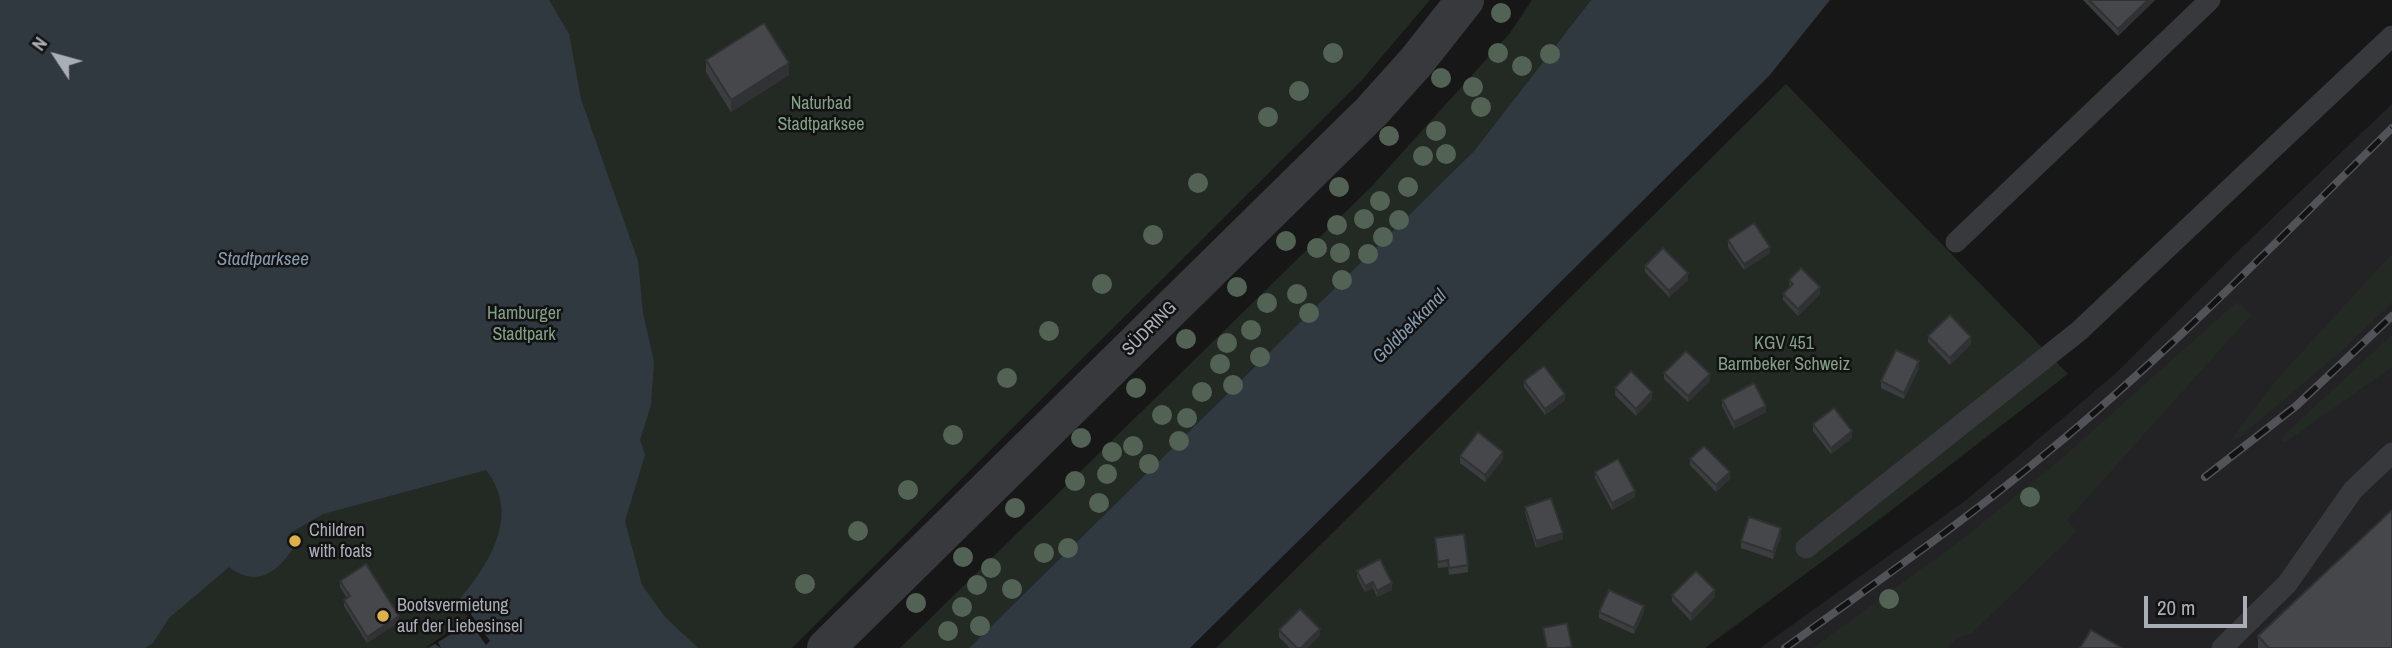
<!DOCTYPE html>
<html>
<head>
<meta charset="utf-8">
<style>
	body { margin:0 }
	#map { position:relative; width:2392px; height:648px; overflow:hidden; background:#171718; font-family:"Archivo Narrow",sans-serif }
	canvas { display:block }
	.north { position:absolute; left:21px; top:21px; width:70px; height:70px; -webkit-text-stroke:5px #121213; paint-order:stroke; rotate:306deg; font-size:19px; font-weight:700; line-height:28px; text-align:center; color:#aaaeb7 }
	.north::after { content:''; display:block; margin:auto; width:24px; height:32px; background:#aaaeb7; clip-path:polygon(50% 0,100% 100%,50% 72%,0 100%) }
	.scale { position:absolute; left:2144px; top:596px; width:103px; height:32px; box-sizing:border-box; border:4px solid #aaaeb7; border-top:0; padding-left:9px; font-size:21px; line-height:24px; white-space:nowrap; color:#aaaeb7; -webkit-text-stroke:5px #121213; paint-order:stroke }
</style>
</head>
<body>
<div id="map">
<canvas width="2392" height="648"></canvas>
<div class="north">N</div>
<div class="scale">20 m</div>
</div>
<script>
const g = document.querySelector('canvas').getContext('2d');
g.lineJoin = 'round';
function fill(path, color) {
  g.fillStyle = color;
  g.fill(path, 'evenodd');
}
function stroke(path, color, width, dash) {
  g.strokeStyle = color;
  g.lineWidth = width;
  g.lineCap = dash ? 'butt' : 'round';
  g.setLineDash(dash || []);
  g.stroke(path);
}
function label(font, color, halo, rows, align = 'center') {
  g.font = font + ' "Archivo Narrow",sans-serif';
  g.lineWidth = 5;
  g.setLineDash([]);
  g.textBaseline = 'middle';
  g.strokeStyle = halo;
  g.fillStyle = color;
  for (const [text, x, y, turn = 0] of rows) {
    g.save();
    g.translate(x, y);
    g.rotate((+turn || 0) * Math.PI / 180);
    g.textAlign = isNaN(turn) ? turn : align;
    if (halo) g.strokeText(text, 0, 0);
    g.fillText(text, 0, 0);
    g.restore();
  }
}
const built = new Path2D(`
	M2392 104V648H1760L1965 501 2115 374 2239 250Z`);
const green = new Path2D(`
	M0 0H1430L1361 81 792 648H0Z
	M1532 0H1591L1474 151 969 648H900L1372 186 1510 33Z
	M1786 84 2068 374 1888 513 1705 648H1216Z
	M2392 254V302L2338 354 2237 439 2230 441 2279 377Z
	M2237 302 2251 315 2067 520 2077 531 1972 633 1958 637 1947 648H1813L1964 538 2060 460Z
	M2392 335V367L2284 443 2281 438Z`);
const water = new Path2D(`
	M0 0H549L569 34 581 99 638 261 643 313 654 362 651 405 640 440 645 455 625 521 642 585 665 617 698 648H429L474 619 460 599C490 563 521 514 486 470L323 514 290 533 294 547C277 573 256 588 229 567L169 618 153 643 145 648H0Z
	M1591 0H1830L1769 76 1190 648H969L1474 151Z`);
const pier = new Path2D(`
	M460 599 490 641 486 645 470 622 438 642 441 648 435 644 425 648 469 618 457 602Z`);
const lane = new Path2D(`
	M1956 242 2210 0
	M1806 548 2079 331 2392 36
	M2222 648 2287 584 2353 490 2392 453`);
const street = new Path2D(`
	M826 648 1372 111 1416 62 1465 0`);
const rail = new Path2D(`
	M2205 477 2296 406 2392 316
	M1785 648C1872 585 1961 524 2044 455 2167 355 2279 239 2392 128`);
const trees = [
	[1501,13],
	[1333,53],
	[1498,53],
	[1550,54],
	[1522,66],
	[1441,78],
	[1473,87],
	[1299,91],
	[1481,107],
	[1268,117],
	[1436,131],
	[1389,136],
	[1446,154],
	[1423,156],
	[1198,183],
	[1339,187],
	[1408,187],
	[1380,201],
	[1364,219],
	[1399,220],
	[1337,225],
	[1153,235],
	[1383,237],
	[1286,241],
	[1317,248],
	[1340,253],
	[1368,254],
	[1342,280],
	[1102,284],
	[1237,287],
	[1297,294],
	[1267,303],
	[1309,313],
	[1251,330],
	[1049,331],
	[1186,339],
	[1227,343],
	[1260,357],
	[1220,364],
	[1007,378],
	[1233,385],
	[1136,388],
	[1202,392],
	[1162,415],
	[1187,418],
	[953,435],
	[1081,438],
	[1179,441],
	[1133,446],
	[1112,452],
	[1149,464],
	[1107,474],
	[1075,481],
	[908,490],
	[2030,497],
	[1099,503],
	[1015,508],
	[858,531],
	[1068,548],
	[1044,553],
	[963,557],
	[991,568],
	[805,584],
	[977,585],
	[1012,589],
	[1889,599],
	[916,603],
	[962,607],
	[980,626],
	[948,631]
];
const wall = new Path2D(`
	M2083 0H2155L2118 36Z
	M706 60 789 75 731 112 706 72Z
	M1728 240 1770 253 1744 270 1728 247Z
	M1645 266 1688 280 1669 297 1645 272Z
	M1789 280 1820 294 1798 316 1783 300V294L1790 287Z
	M1928 336 1971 344 1950 365 1928 342Z
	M1919 368 1904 399 1881 388V381Z
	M1664 373 1710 381 1688 402 1664 379Z
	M1524 381 1565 400 1545 415 1524 387Z
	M1615 388 1652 399 1636 416 1615 395Z
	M1722 400 1766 412 1734 429 1722 406Z
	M1813 424 1852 438 1831 454 1813 431Z
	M1460 456 1503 459 1485 482 1460 463Z
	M1690 459 1730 479 1716 492 1690 465Z
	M1595 472 1635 497 1612 510 1595 478Z
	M1525 507 1563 539 1536 548 1525 513Z
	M1781 535 1773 559 1741 548V541Z
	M1435 538 1468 565V572L1449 575 1448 567 1438 568Z
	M1357 571 1392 590 1377 597 1373 588 1365 592 1357 577Z
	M340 581 399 622 367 643 344 606V600L347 598 340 587Z
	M1672 595 1715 597 1691 621 1672 601Z
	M1599 612H1644L1634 634 1599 618Z
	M1279 630 1320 635 1307 648H1290L1279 637Z
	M2258 636 2392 648H2258Z`);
const shadedWall = new Path2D(`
	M2148 0H2155L2118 36V29Z
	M789 63V75L731 112V100Z
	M1770 247V253L1744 270V264Z
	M1688 273V280L1669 297V291Z
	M1820 287V294L1798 316V309Z
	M1971 337V344L1950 365V358Z
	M1919 361V368L1904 399V393Z
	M1710 374V381L1688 402V396Z
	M1652 392V399L1636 416V409Z
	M1565 394V400L1545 415V409Z
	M1766 406V412L1734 429V422Z
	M1852 431V438L1831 454V448Z
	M1503 452V459L1485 482V475Z
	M1730 472V479L1716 492V485Z
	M1635 491V497L1612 510V503Z
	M1781 528V535L1773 559V552Z
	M1563 533V539L1536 548V541Z
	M1373 582V588L1365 592V586Z
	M1392 583V590L1377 597V591Z
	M1715 590V597L1691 621V614Z
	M1644 606V612L1634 634V628Z
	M399 616V622L367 643V637Z
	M1320 629V635L1307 648H1301Z`);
const building = new Path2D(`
	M2089 0H2148L2118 29Z
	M764 23 789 63 731 100 706 60Z
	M1754 223 1770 247 1744 264 1728 240Z
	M1663 248 1688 273 1669 291 1645 266Z
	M1801 268 1820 287 1798 309 1783 294 1793 284 1789 280Z
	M1950 315 1971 337 1950 358 1928 336Z
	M1896 350 1919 361 1904 393 1881 381Z
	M1686 351 1710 374 1688 396 1664 373Z
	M1544 366 1565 394 1545 409 1524 381Z
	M1631 371 1652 392 1636 409 1615 388Z
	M1754 383 1766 406 1734 422 1722 400Z
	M1834 408 1852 431 1831 448 1813 424Z
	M1478 432 1503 452 1485 475 1460 456Z
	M1704 446 1730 472 1716 485 1690 459Z
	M1618 459 1635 491 1612 503 1595 472Z
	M1551 498 1563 533 1536 541 1525 507Z
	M2392 510V648H2269L2258 636Z
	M1749 517 1781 528 1773 552 1741 541Z
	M1464 534 1468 565 1449 568 1448 560 1438 562 1435 538Z
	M1380 559 1392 583 1377 591 1373 582 1365 586 1357 571Z
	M366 564 399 616 367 637 344 600 350 596 340 581Z
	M1696 571 1715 590 1691 614 1672 595Z
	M1609 590 1644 606 1634 628 1599 612Z
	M1300 609 1320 629 1301 648H1297L1279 630Z
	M1567 623 1572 647 1564 648H1547L1543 628Z
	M2091 630 2122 648H2080Z`);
const markers = [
	[295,541,7,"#deb049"],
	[383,616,7,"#deb049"]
];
const parkNames = [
	["Naturbad",821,104],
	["Stadtparksee",821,125],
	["Hamburger",524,314],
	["Stadtpark",524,335],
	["KGV 451",1784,344],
	["Barmbeker Schweiz",1784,365]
];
const streetNames = [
	["SÜDRING",1150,329,-45]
];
const poiNames = [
	["Children",309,531],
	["with foats",309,552],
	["Bootsvermietung",397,606],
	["auf der Liebesinsel",397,627]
];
const waterNames = [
	["Stadtparksee",263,260],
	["Goldbekkanal",1410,327,-45]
];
fill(built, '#232325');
fill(green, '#232a24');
fill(water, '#313940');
fill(pier, '#171718');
stroke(lane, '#38393d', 21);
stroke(street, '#38393d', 38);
stroke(rail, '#515358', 8);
stroke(rail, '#121213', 5, [16]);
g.fillStyle = '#526254';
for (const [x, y] of trees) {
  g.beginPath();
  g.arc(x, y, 10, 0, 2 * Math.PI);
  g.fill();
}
fill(wall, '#3c3d40');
fill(shadedWall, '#313234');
fill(building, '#46474b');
stroke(building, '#313234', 2);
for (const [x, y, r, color] of markers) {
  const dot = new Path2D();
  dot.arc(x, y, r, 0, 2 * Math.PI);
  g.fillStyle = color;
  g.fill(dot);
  stroke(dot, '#121213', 2.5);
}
label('18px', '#83a086', '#121213', parkNames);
label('18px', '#aaaeb7', '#121213', streetNames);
label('18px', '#aaaeb7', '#121213', poiNames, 'left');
label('italic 19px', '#859aae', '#121213', waterNames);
</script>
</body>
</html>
